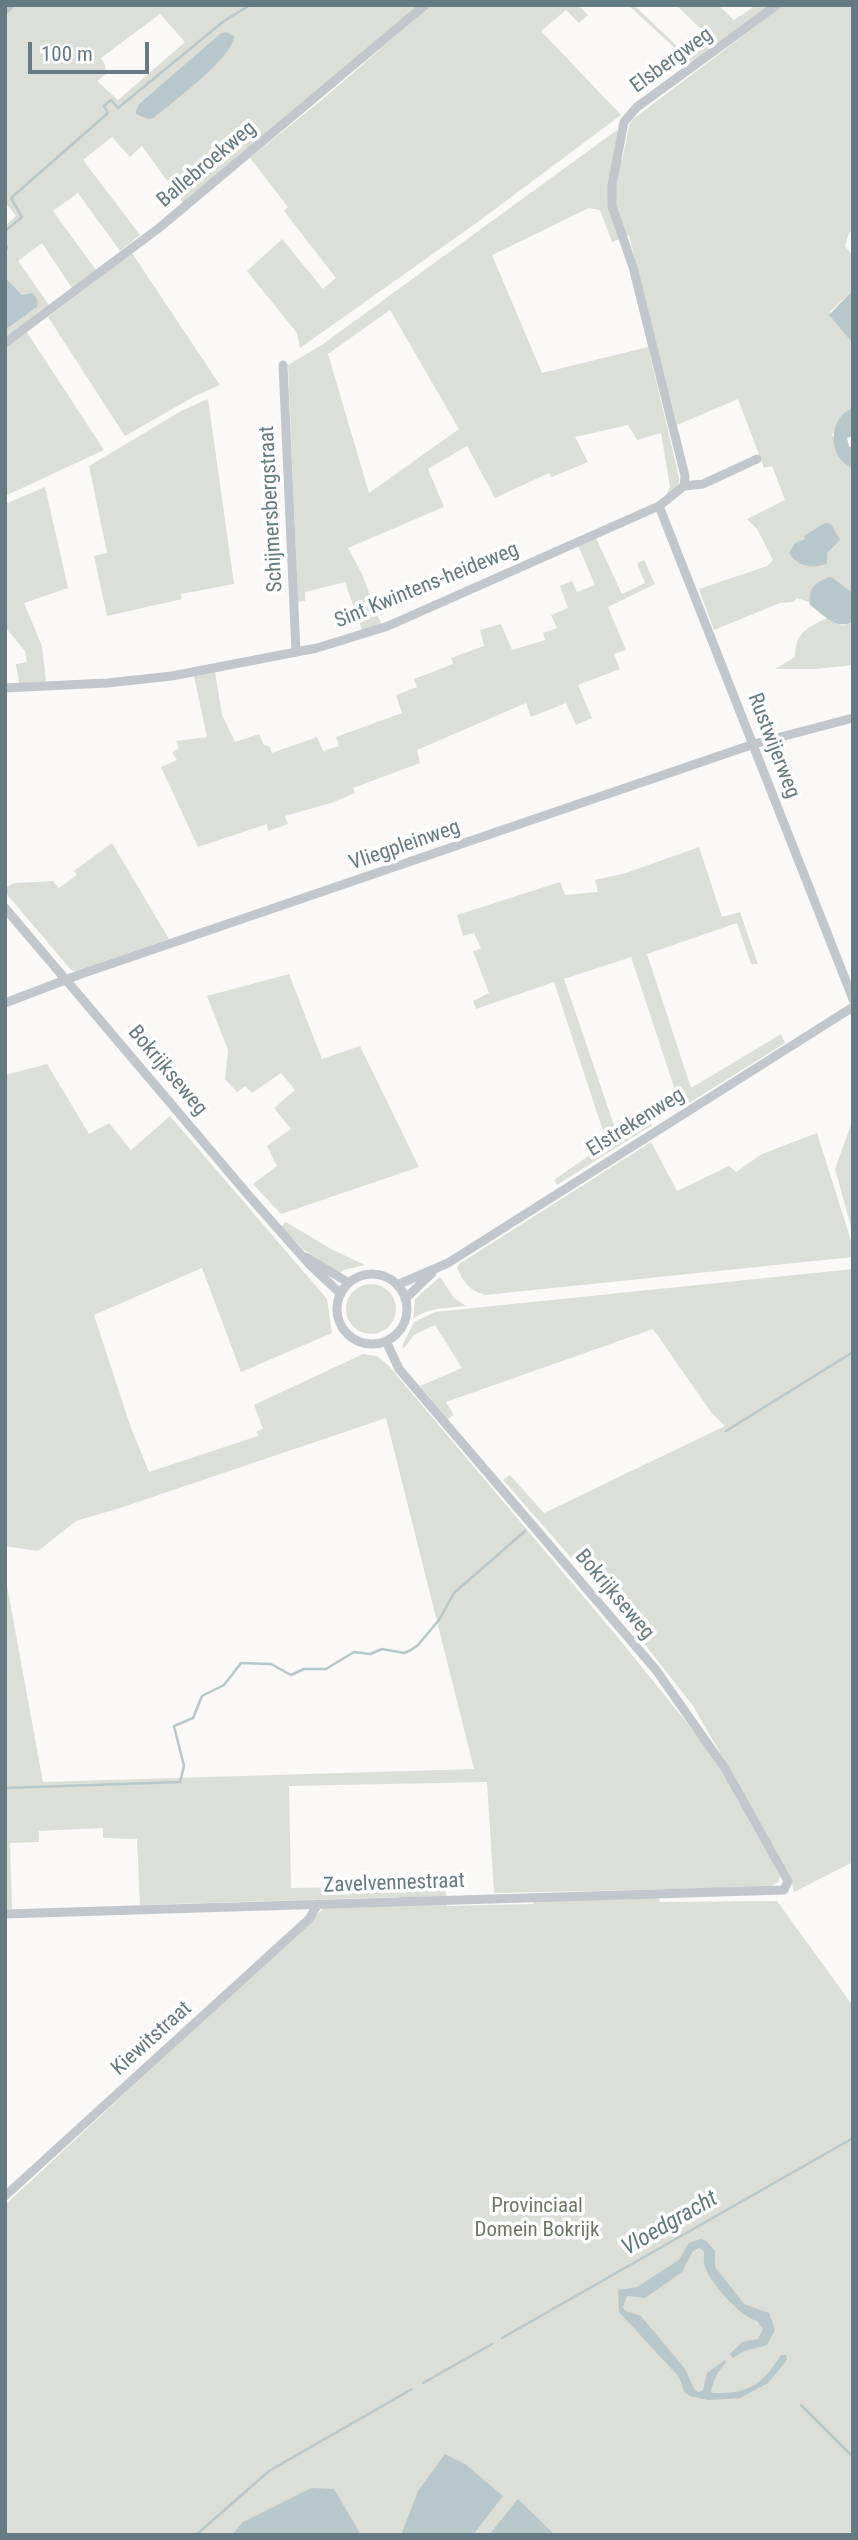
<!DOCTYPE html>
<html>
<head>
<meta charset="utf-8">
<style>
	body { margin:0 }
	#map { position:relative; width:858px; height:2540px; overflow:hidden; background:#faf9f8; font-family:"Roboto Condensed",sans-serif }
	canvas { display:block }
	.frame { position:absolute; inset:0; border:7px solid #657a82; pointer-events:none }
	.scale { position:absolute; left:28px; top:42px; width:121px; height:32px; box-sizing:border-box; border:4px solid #657a82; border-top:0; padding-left:9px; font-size:21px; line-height:24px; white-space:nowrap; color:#657a82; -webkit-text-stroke:5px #fff; paint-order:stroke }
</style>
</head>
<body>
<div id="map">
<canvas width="858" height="2540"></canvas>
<div class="frame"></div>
<div class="scale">100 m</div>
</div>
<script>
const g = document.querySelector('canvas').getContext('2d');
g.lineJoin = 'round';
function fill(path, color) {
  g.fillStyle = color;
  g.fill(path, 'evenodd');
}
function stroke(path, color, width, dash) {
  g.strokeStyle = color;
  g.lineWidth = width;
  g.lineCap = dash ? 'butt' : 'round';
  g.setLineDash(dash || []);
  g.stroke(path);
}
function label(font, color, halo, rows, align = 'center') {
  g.font = font + ' "Roboto Condensed",sans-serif';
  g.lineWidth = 7;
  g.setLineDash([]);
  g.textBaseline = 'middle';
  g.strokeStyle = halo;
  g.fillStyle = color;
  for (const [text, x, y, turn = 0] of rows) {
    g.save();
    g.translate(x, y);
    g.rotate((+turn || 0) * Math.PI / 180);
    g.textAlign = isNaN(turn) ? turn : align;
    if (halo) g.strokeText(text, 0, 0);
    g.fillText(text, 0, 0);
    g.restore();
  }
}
const green = new Path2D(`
	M16 5H419L183 203 142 146 130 157 112 137 83 160 140 235 120 251 78 193 53 211 96 270 72 288 42 243 18 261 49 305 5 339V330L37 307 29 294 25 297 22 295 5 277V226L16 216 5 202V15ZM160 14 185 42 118 100 97 81 106 74 105 65 101 58ZM226 32V53L154 118 136 110 140 103 221 33Z
	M431 5H578L588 15 579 23 566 10 541 31 621 115 482 219 300 348 297 333 247 271 282 239 323 289 336 278 284 211 288 207 250 158 330 93Z
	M628 5H634L679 48 701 29 676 5H718L734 20 756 5H771L690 62Z
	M784 5H853V230L849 233 845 246 853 256V290L830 312 853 342V364L851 366 853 367V408C840 412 837 424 832 435L850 467 853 468V593L833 578 809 596V602L797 598 793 602 780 603 714 630 699 589 767 566 773 560 757 529 747 519 785 500 772 466 764 468 738 399 677 425 629 235 612 242 600 210 589 208 492 255 542 373 648 347 679 477C680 487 674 491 666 496L670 487 661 433 637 440 628 425 575 437 588 462 552 477 549 473 495 498 467 446 428 469 444 507 348 548 362 574 381 624 362 630 345 582 305 592V601L298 602 288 365 323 344 617 130 622 161 629 126 633 119ZM390 310 459 429 369 493 328 354Z
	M132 253 220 385 195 396 125 436 48 317Z
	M26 331 104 450 5 496V348Z
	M208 399 234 584 181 594 182 599 107 616 94 556 107 553 89 466 183 410Z
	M45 487 68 588 24 603 42 646 46 682 19 683 16 664 27 662 25 651 5 627V504Z
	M596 538 622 594 645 583 637 563 644 560 655 584 608 607 626 650 614 654 620 669 578 685 592 718 576 725 566 703 531 717 526 703 417 750 420 763 353 788 355 793 331 803 285 816 288 824 268 831 267 824 198 847 161 767 177 760 172 753 179 748 176 741 207 737 194 676 215 672 222 715 235 742 259 734 264 745 270 747 272 753 317 737 323 751 339 746 336 737 402 713 396 695 417 687 414 679 453 664 451 658 484 646 480 630 501 624 512 650 545 640 543 633 557 628 551 615 568 608 560 586 572 581 577 592 595 585 578 545Z
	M827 618 843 626 853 621V665L816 669H775L795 657C795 632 807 628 827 618Z
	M112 843 169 939 76 971 71 970 5 892V888L14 883 53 881 59 888 77 875 74 871Z
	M699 847 722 917 740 912 758 964H751L737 923 647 954 691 1088 781 1034 785 1043 681 1108 631 957 564 979 617 1134 648 1117 652 1125 557 1185 554 1180 607 1143 554 982 476 1009 473 1001 489 993 473 951 481 949 474 933 463 936 457 915 560 882 565 895 598 892 595 880 626 873Z
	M289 974 322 1059 360 1046 419 1167 281 1214 253 1184 277 1166 267 1146 291 1129 274 1108 295 1090 281 1073 252 1093 245 1086 237 1092 225 1079 228 1050 207 996Z
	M47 1064 89 1134 109 1123 131 1150 170 1116 327 1299 332 1333 241 1372 202 1268 94 1315 131 1428 149 1472 258 1436 257 1431 263 1429 254 1405 363 1354 377 1356 388 1365 615 1634 709 1750 780 1876 779 1881 770 1887 494 1893 487 1782 289 1786 291 1888 445 1886 447 1906 534 1904 532 1901 659 1897 660 1902 777 1901 853 2006V2535H5V2205L324 1908 400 1905 399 1897 140 1905 137 1839 103 1838V1828L39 1831V1842L10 1843 12 1909H5V1575L43 1782 474 1769 386 1418 120 1508 76 1521 38 1551 5 1546V1075Z
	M851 1125 853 1126V1234L835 1169Z
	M817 1133 853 1247V1257L485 1295C470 1291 463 1282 457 1268L459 1264 651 1142 677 1191 729 1166 736 1172 762 1154Z
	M286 1222 331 1249 365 1265 344 1270 339 1273 303 1249 281 1226Z
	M853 1269V1862L794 1892 789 1873 693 1706 625 1619 503 1480 510 1475 544 1513 725 1426 711 1412 653 1329 446 1402 454 1415 448 1419 420 1386 462 1368 435 1325 414 1335 404 1348 402 1346 414 1322 435 1312Z
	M440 1277 454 1298 466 1306C448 1308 429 1307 413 1319L415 1299Z
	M346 1309a25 25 0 1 1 50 0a25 25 0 1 1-50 0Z`);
const water = new Path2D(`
	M226 32 234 36C234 57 171 103 154 118L148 119 136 114V110L140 103 221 33Z
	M5 277 22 295 33 293 38 302 37 307 5 330Z
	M853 290V342H852L829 315Z
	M853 408V436L847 438 849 446 853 449V468C827 459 827 417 853 408Z
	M825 523 831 524 840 540 827 553V563C814 570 796 566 789 553L795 543 805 539 804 536Z
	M829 577 833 578 853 593V621C839 632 822 614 810 605 807 590 815 582 829 577Z
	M701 2239 706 2241 715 2251V2267L744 2304 769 2313 775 2330 767 2345 744 2351 733 2358 730 2354 742 2342 758 2339 763 2329 757 2321C742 2318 711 2284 706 2269 703 2263 704 2257 704 2252L700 2248 693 2251 682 2272 645 2298 627 2296 623 2307 625 2311 641 2316 685 2369 694 2389 699 2392 703 2390 707 2373 725 2360 726 2363C717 2371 714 2380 711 2391L713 2393C749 2394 762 2385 781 2355H786L787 2360 768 2383 740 2398 708 2400 690 2396 684 2392 679 2377 619 2312 618 2290 637 2287 679 2260 689 2243Z
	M445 2454 465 2464 503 2496 473 2535H401L418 2491Z
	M311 2488 334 2489 361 2535H232L243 2522Z
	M518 2499 555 2535H489Z`);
const stream = new Path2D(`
	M5 231 22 217 11 198 108 113 104 106 111 100 118 108 224 21 250 5
	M5 243 7 248 5 250
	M726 1431 853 1352
	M5 1788 180 1782 184 1766 174 1726 193 1718 202 1696 224 1685 241 1663 271 1664 291 1675 304 1669H326L354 1652 370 1654 382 1649 404 1653 411 1650 418 1645 439 1620 454 1593 525 1531
	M502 2338 853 2138
	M423 2383 492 2344
	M801 2405 853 2457
	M196 2535 269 2471 412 2389`);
const minor = new Path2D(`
	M5 10 10 5
	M5 343 159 228 425 5
	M283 365 296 652
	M684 486 685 476 633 267 612 206V185L624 122 637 107 777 5
	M659 506 853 999
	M5 688 107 683 172 676 317 648 388 626 659 506 684 486 703 484 757 459
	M5 908 250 1197 310 1265 341 1294
	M5 1003 81 974 754 744 853 718
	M306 1257 349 1283
	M337 1309a35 35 0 1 1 70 0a35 35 0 1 1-70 0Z
	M397 1285 448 1263 853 1007
	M405 1299 432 1273
	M5 1914 784 1890 788 1881 724 1767 656 1670 399 1369 386 1341
	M5 2196 309 1919 318 1904`);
const streetNames = [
	["Elsbergweg",672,61,-36],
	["Ballebroekweg",207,165,-40],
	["Schijmersbergstraat",272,509,-93],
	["Sint Kwintens-heideweg",427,586,-22],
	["Rustwijerweg",773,746,69],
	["Vliegpleinweg",405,846,-19],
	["Bokrijkseweg",167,1071,50],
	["Elstrekenweg",636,1123,-32],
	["Bokrijkseweg",614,1595,50],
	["Zavelvennestraat",394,1884,-2],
	["Kiewitstraat",152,2039,-42]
];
const parkNames = [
	["Provinciaal",537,2207],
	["Domein Bokrijk",537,2231]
];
const waterNames = [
	["Vloedgracht",670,2224,-30]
];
fill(green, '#dbdfd7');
fill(water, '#b8c7c9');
stroke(stream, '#b8c7c9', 2.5);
stroke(minor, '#c1c7ca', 9);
label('21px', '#657a82', '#fff', streetNames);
label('21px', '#6c7a64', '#fff', parkNames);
label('italic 23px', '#60797c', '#fff', waterNames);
</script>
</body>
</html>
